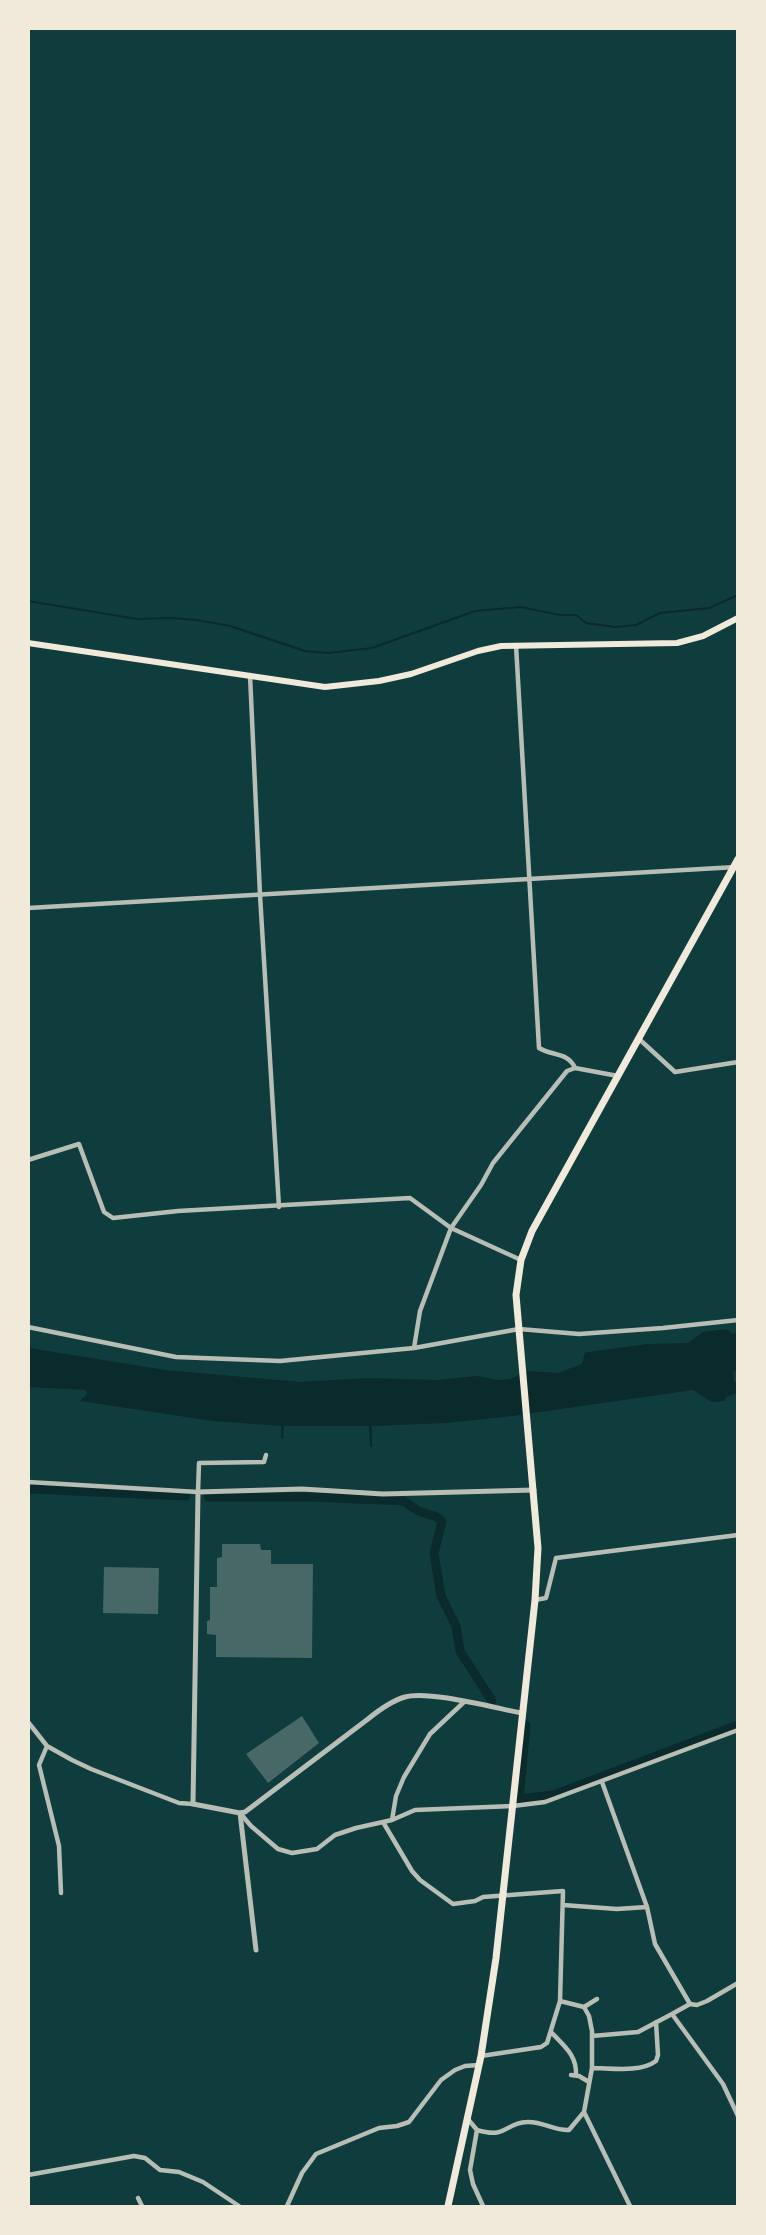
<!DOCTYPE html>
<html>
<head>
<meta charset="utf-8">
<style>
	body { margin:0 }
	#map { position:relative; width:766px; height:2235px; overflow:hidden; background:#0f3d3e; font-family:"PT Sans",sans-serif }
	canvas { display:block }
	.frame { position:absolute; inset:0; border:30px solid #f1e9da; pointer-events:none }
</style>
</head>
<body>
<div id="map">
<canvas width="766" height="2235"></canvas>
<div class="frame"></div>
</div>
<script>
const g = document.querySelector('canvas').getContext('2d');
g.lineJoin = 'round';
function fill(path, color) {
  g.fillStyle = color;
  g.fill(path, 'evenodd');
}
function stroke(path, color, width, dash) {
  g.strokeStyle = color;
  g.lineWidth = width;
  g.lineCap = dash ? 'butt' : 'round';
  g.setLineDash(dash || []);
  g.stroke(path);
}
const water = new Path2D(`
	M727 1329 732 1334 737 1333V1370L733 1372 734 1382H737V1393L726 1397 725 1401 712 1402 693 1390 512 1416 446 1423 372 1426V1447H370L369 1426H284L283 1439H281V1426L213 1421 80 1401 87 1394 86 1390 29 1387V1348L165 1370 301 1382 368 1378 437 1380 477 1376 498 1380 510 1379 528 1371 558 1373 582 1364 585 1353 588 1352 647 1344 688 1343 703 1332Z`);
const stream = new Path2D(`
	M28 601 137 619 171 618 197 620 230 626 305 651 328 653 372 648 475 611 521 607 560 615H576L586 623 615 627 636 625 660 613 709 608 738 595`);
const canal = new Path2D(`
	M28 1489 186 1496
	M208 1497H312L404 1501 418 1511 437 1517 442 1522 434 1553 441 1596 456 1626 460 1651 492 1701
	M526 1725 519 1799 553 1795 738 1725`);
const building = new Path2D(`
	M222 1544H260L261 1550H271V1564H313L312 1658 216 1657V1635L207 1634V1621L210 1620V1587H217V1558L222 1557Z
	M104 1567 159 1568 158 1614 103 1613Z
	M302 1716 319 1743 268 1783 246 1754Z`);
const minor = new Path2D(`
	M516 645 539 1048C552 1056 568 1052 575 1068
	M250 675 260 895 279 1207
	M28 908 736 867
	M638 1038 675 1072 738 1062
	M28 1160 79 1144 104 1212 113 1218 178 1211 410 1198 451 1228 521 1260
	M28 1327 176 1357 280 1361 414 1348 519 1329 579 1334 663 1328 738 1320
	M414 1348 420 1311 451 1228 481 1185 493 1163 567 1071 575 1068 618 1076
	M28 1482 198 1492 199 1463 264 1462 266 1455
	M535 1600 546 1598 556 1558 738 1535
	M28 1722 47 1746 72 1760 91 1769 179 1803 193 1804
	M47 1746 39 1765 59 1846 61 1893
	M602 1782 647 1907 655 1944 690 2004
	M240 1813 251 1826 278 1849 292 1853 317 1849 335 1835 356 1828 392 1820 415 1810 513 1806 545 1802 738 1730
	M392 1820 396 1796 404 1777 430 1734 464 1702
	M383 1822 412 1871 420 1880 453 1904 475 1901 483 1897 563 1891 560 2001 547 2043 541 2047 481 2056
	M563 1905 617 1909 647 1907
	M738 1983 707 2001 697 2005 690 2004 672 2014 723 2084 738 2116
	M584 2007 597 1999
	M551 2032C564 2046 577 2055 576 2075
	M592 2036 638 2032 672 2014
	M592 2068C611 2068 640 2073 656 2061L658 2055 656 2022
	M571 2075 579 2076 589 2082
	M584 2112 630 2206
	M467 2118 477 2130 470 2170 473 2184 483 2206
	M477 2130C508 2139 504 2123 527 2122 542 2121 555 2131 569 2130L584 2112 592 2068V2031L589 2016 584 2007 560 2001
	M28 2175 134 2156 145 2158 160 2170 179 2172 203 2182 239 2206
	M138 2198 142 2206
	M287 2206 302 2173 316 2154 379 2128 397 2126 409 2122 441 2080 455 2070 465 2066 479 2065`);
const tertiary = new Path2D(`
	M522 1713C495 1708 428 1690 405 1697 391 1701 379 1710 368 1719L245 1812 240 1813 193 1804 198 1492 302 1489 383 1494 534 1490
	M240 1813 256 1950`);
const secondary = new Path2D(`
	M28 643 325 687 379 681 411 674 478 651 501 646 677 643 703 636 738 618`);
const primary = new Path2D(`
	M448 2206 481 2056 496 1958 535 1600 538 1548 516 1295 521 1260 532 1231 738 859`);
fill(water, '#0a2a2b');
stroke(stream, '#0a2a2b', 2);
stroke(canal, '#0a2a2b', 9);
fill(building, '#486865');
stroke(minor, '#b8beb3', 4.5);
stroke(tertiary, '#b8beb3', 5);
stroke(secondary, '#f1e9da', 6);
stroke(primary, '#f1e9da', 7);
</script>
</body>
</html>
